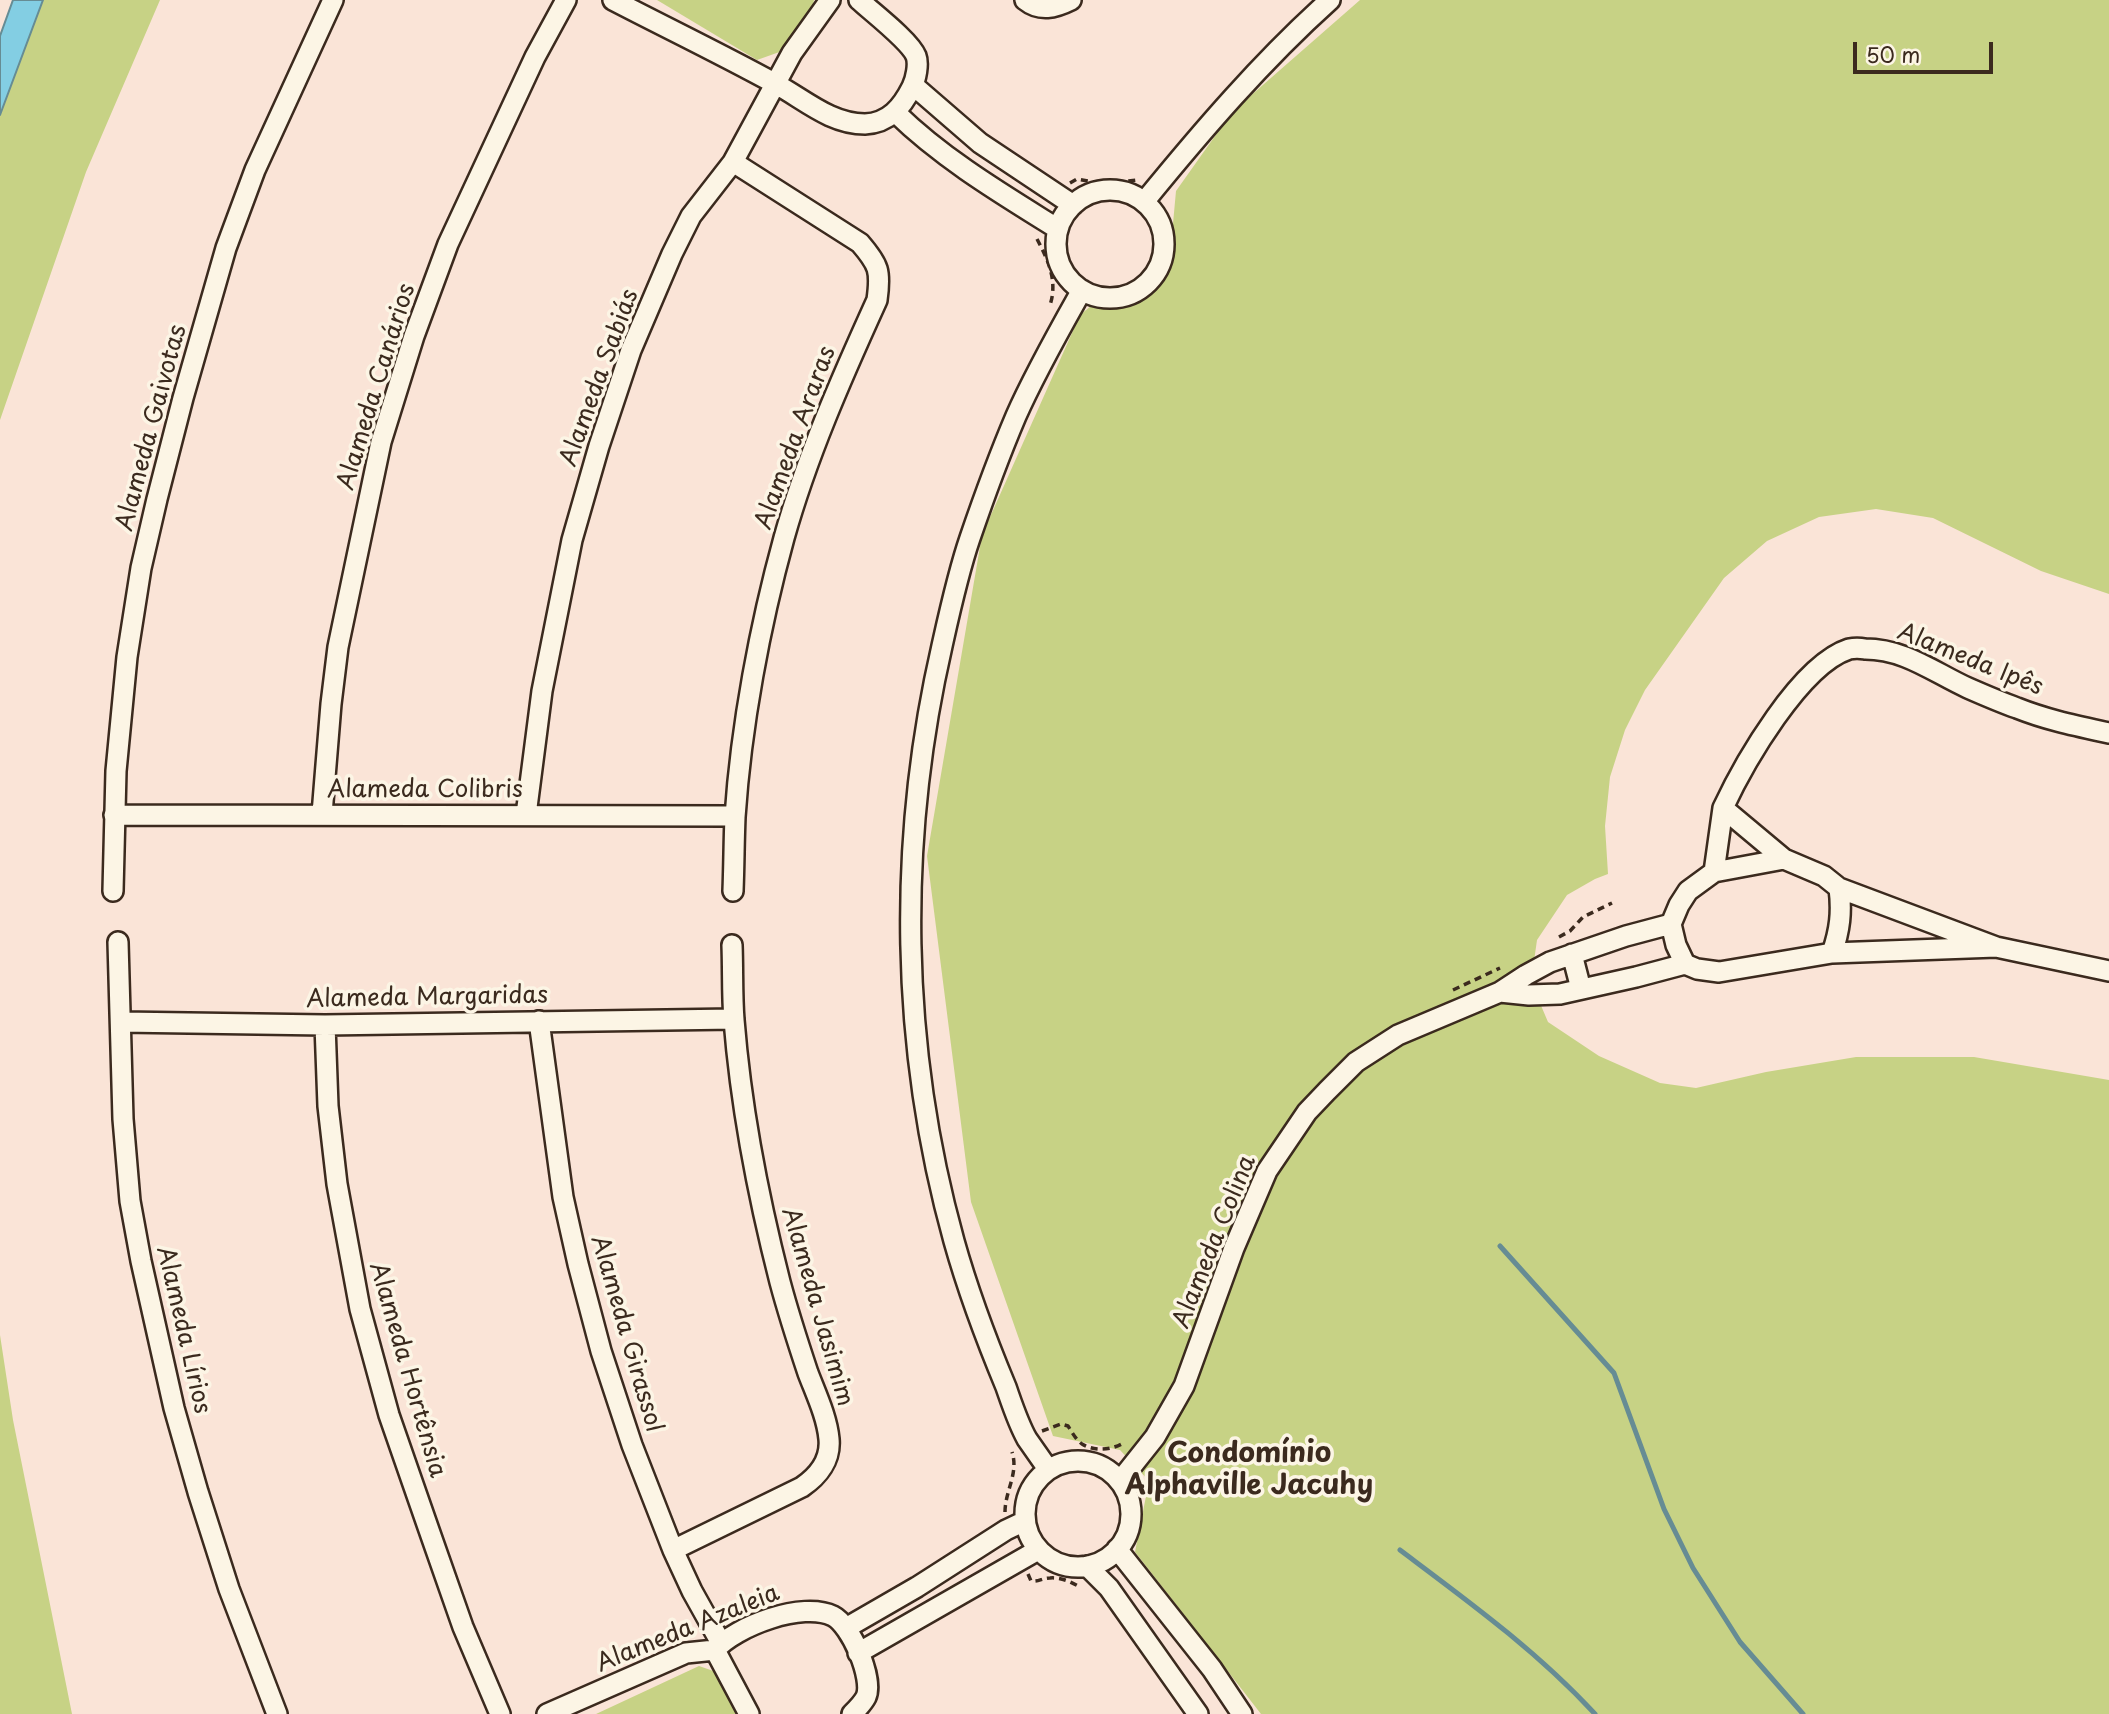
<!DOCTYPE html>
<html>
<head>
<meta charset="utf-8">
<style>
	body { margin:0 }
	#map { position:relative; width:2109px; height:1714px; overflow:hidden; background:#fae4d7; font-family:"Playpen Sans",sans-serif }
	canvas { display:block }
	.scale { position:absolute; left:1853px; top:42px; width:140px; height:32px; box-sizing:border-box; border:4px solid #3b2a1e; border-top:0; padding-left:9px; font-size:21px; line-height:24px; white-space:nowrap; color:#3b2a1e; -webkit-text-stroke:5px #fcf5e5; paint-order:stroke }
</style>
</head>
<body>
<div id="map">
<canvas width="2109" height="1714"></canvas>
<div class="scale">50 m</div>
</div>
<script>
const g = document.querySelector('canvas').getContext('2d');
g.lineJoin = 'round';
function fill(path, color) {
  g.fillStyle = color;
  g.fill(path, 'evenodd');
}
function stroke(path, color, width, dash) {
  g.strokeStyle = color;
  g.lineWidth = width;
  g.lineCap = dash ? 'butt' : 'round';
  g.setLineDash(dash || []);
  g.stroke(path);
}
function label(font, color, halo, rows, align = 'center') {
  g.font = font + ' "Playpen Sans",sans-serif';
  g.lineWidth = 7;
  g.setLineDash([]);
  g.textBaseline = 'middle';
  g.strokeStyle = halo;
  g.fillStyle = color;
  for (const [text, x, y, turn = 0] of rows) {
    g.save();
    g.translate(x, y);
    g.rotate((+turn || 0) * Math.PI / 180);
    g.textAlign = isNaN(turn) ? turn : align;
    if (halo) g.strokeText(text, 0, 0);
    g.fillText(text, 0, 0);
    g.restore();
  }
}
const green = new Path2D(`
	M43 0H160L86 172 0 420V115Z
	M657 0H814L812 11 785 50 757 60Z
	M1360 0H2109V594L2041 571 1933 518 1876 509 1819 517 1767 541 1724 578 1645 690 1625 730 1610 777 1605 826 1608 874 1595 879 1567 895 1537 940 1531 982 1548 1022 1599 1056 1660 1083 1696 1088 1766 1072 1856 1057H1974L2109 1080V1714H1261L1135 1552 1149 1481 1120 1450 1053 1436 971 1202 927 856 982 535 1080 315 1110 290 1169 267 1176 191 1232 112Z
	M0 1335 13 1420 72 1714H0Z
	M699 1666 722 1674 750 1714H596Z`);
const water = new Path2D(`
	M13 0H43L0 115V36Z`);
const stream = new Path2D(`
	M1500 1246 1614 1373 1664 1509 1693 1568 1740 1642 1803 1714
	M1400 1550C1468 1601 1537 1651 1595 1714`);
const path = new Path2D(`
	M1070 183 1077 179 1105 184 1137 180
	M1037 239C1048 260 1058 281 1050 305
	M1559 937 1570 931 1583 917 1612 903
	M1453 990 1500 968
	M1042 1431 1061 1424 1068 1426C1072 1432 1076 1440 1082 1444 1095 1452 1113 1450 1125 1442
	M1005 1512C1005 1491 1019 1473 1012 1452
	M1028 1574 1031 1581C1039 1582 1042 1578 1050 1578 1061 1577 1071 1582 1080 1587`);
const minor = new Path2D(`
	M613 0C667 28 721 54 774 83 804 99 830 124 865 124 889 123 902 107 912 87 916 79 919 64 916 56 910 41 872 12 859 0
	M1025 0C1040 12 1055 8 1071 0
	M913 85 980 143 1073 205
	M896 113C943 159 1002 194 1058 229
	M733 162 860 243C879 265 881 271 877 300 842 377 807 456 784 538 760 625 741 726 735 817 734 841 734 866 733 891
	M1056 244a54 54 0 1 1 108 0a54 54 0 1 1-108 0Z
	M1144 202C1202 131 1262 61 1330 0
	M1723 808C1744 763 1800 665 1849 649 1854 648 1860 648 1865 649 1905 649 1933 672 1968 688 1984 695 2000 702 2017 708 2047 720 2077 726 2109 733
	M322 814 331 704 338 647 381 442 414 336 448 244 535 57 566 0
	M114 815 735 816
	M526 815 542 691 572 540 599 446 631 350 672 254 691 216 733 162 792 53 830 0
	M1714 872 1723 808 1784 859
	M113 891 116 771 127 657 141 568 157 499 183 398 226 248 255 170 333 0
	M118 942 123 1119 130 1201 141 1261 174 1408 198 1492 229 1589 277 1714
	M1996 947 2109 971
	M1572 954 1581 989
	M1685 964 1676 945 1671 924 1679 905 1688 891 1714 872 1784 859 1824 876 1839 888 1996 947 1832 953
	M1500 992 1529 995 1560 994 1636 977 1685 964 1697 969 1719 972 1832 953C1840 930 1842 912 1839 888
	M539 1021 563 1197 578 1264 601 1351 632 1445 673 1550 692 1591 721 1643
	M121 1022 325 1025 734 1019
	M325 1025 328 1106 337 1184 360 1309 389 1415 429 1530 463 1627 500 1714
	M1025 1514a53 53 0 1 1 106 0a53 53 0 1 1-106 0Z
	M1048 1469C1041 1459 1034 1449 1027 1439 1018 1423 1012 1404 1006 1387 986 1339 968 1291 954 1241 900 1047 897 842 942 646 950 610 958 573 970 538 984 497 999 456 1016 416 1035 373 1059 331 1082 290
	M1120 1481 1155 1437 1184 1386 1234 1248 1267 1171 1307 1112 1327 1091 1356 1062 1398 1035 1500 992 1526 975 1550 962 1626 936 1671 924
	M1117 1549 1212 1669 1242 1714
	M673 1550 802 1487C818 1476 831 1460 829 1439 827 1417 816 1394 808 1373 798 1343 788 1312 780 1282 758 1196 741 1108 734 1020 732 995 733 970 732 945
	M1087 1566 1109 1588 1198 1714
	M846 1628 917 1587 1006 1530 1025 1521
	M715 1650 749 1714
	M858 1653 1038 1550
	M547 1714 686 1653 715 1650C736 1626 803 1601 833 1616 851 1625 874 1679 866 1697 863 1703 856 1710 852 1714`);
const streetNames = [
	["Alameda Sabiás",600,378,-70],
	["Alameda Canários",377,387,-73],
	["Alameda Gaivotas",152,428,-75],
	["Alameda Araras",796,438,-70],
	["Alameda Ipês",1970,660,22],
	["Alameda Colibris",425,790],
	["Alameda Margaridas",427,998,-1],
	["Alameda Colina",1215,1242,-68],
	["Alameda Jasimim",817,1307,74],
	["Alameda Lírios",183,1330,77],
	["Alameda Girassol",626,1334,74],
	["Alameda Hortênsia",407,1370,74],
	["Alameda Azaleia",688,1629,-22]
];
const quarterNames = [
	["Condomínio",1249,1454],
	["Alphaville Jacuhy",1249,1486]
];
fill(green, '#c7d285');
fill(water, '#83cee3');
stroke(water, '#668c94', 2);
stroke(stream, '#668c94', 5);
stroke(minor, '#3b2a1e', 24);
stroke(path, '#3b2a1e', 3.5, [7, 5]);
stroke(minor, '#fcf5e5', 19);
label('24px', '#3b2a1e', '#fcf5e5', streetNames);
label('bold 28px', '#3b2a1e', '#fcf5e5', quarterNames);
</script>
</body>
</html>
